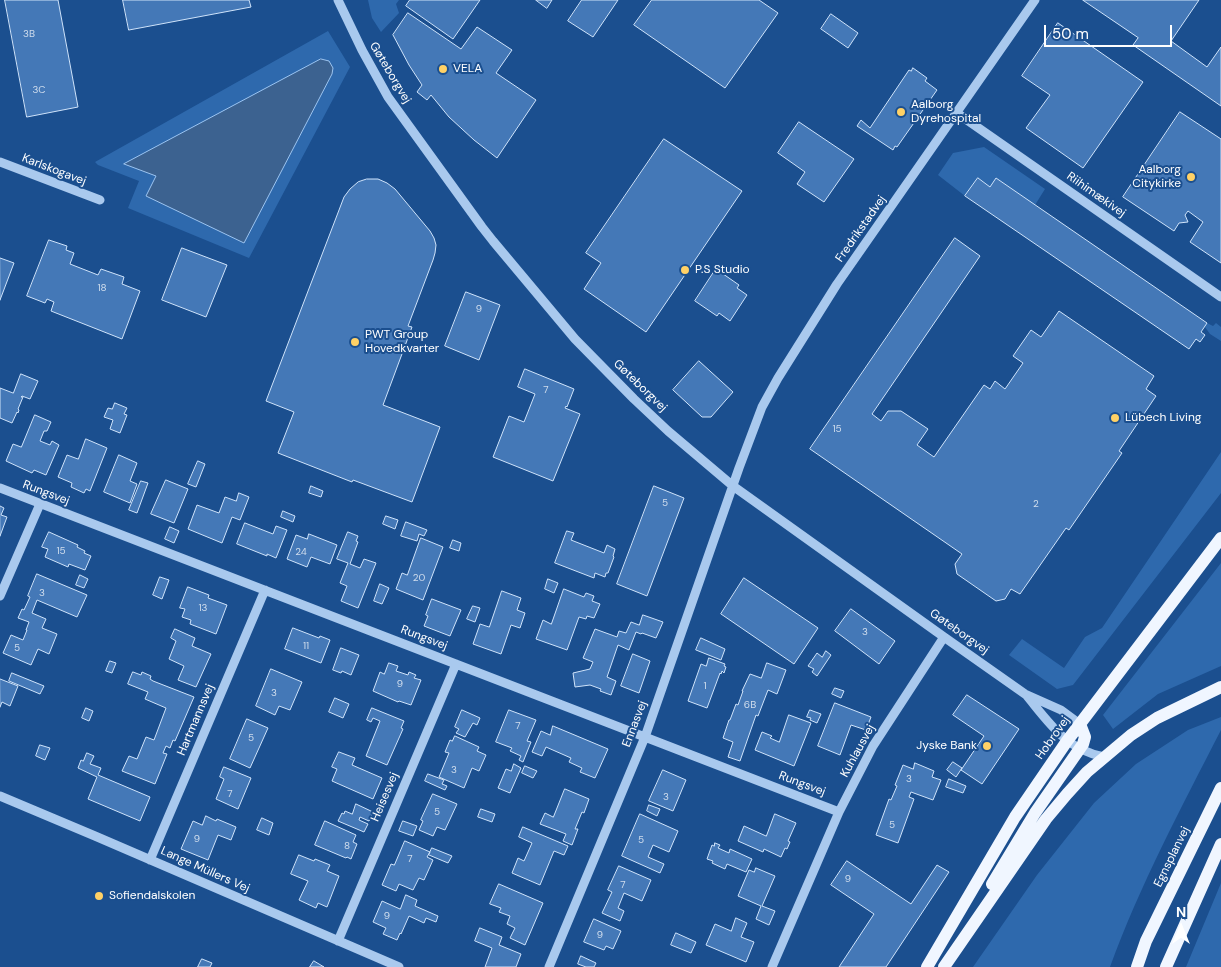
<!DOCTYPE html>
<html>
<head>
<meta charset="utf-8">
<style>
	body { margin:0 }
	#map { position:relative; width:1221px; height:967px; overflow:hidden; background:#1b4f8f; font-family:"DM Sans",sans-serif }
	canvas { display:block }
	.north { position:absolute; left:1156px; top:902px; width:50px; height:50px; -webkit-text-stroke:4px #1b4f8f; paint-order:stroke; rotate:0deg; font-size:14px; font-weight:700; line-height:20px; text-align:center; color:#fff }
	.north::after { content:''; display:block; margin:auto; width:18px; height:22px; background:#fff; clip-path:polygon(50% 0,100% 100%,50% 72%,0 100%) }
	.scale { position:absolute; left:1044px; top:25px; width:128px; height:22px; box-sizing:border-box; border:2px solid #fff; border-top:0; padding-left:6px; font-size:15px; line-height:18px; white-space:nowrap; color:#fff; -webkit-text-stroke:4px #1b4f8f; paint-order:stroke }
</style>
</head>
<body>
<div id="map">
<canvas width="1221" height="967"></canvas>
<div class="north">N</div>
<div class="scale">50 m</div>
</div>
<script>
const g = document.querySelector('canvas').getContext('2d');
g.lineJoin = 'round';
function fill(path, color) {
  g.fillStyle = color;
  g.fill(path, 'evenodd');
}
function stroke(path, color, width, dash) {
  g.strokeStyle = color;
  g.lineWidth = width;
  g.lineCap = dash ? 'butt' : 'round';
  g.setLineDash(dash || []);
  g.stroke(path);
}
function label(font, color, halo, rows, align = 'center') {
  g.font = font + ' "DM Sans",sans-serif';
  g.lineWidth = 4;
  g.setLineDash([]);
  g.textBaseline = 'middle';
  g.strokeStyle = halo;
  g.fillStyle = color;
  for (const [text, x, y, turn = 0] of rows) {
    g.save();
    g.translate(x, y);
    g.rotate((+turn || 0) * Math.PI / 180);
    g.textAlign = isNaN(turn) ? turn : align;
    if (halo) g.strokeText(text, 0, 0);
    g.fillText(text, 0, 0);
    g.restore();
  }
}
const green = new Path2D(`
	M368 0H399L396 4 399 13 381 32 372 18Z
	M328 31 350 67 249 258 128 208 139 181 98 165 95 162Z
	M984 147 1045 189 1035 205 996 178 990 187 978 178 965 196 938 175 953 153Z
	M1207 323 1213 326 1216 323 1221 327V341L1210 334 1205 327Z
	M1221 452V493L1073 685 1057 689 1009 655 1022 639 1064 668 1085 637 1102 628Z
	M1221 563V666L1158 694 1113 729 1103 715Z
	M1221 717V730C1181 808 1140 885 1110 967H973L1037 875 1094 803 1136 764 1188 730Z
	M1221 883V967H1186Z`);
const water = new Path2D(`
	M321 59 329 61 333 68 332 74 244 243 146 196 156 176 124 164Z`);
const building = new Path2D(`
	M5 0H58L78 107 27 117Z
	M123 0H249L251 7 129 30Z
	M410 0H480L453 39 406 6Z
	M536 0H552L547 8Z
	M582 0H618L593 37 568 21Z
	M652 0H759L778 13 725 88 634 25Z
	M1083 0H1199L1171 41 1207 67 1221 47V106L1133 45 1138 38Z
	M408 13 461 49 477 27 512 50 496 73 536 100 497 158 474 140 449 117 431 95 427 100 417 92 422 85 409 65 393 35Z
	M831 14 858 33 848 48 821 29Z
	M1058 23 1143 82 1083 168 1026 128 1050 95 1022 76Z
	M913 68 927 78 925 81 937 90 897 147 895 146 893 150 857 126 861 120 870 128 909 70 911 71Z
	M1180 112 1221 139V263L1190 242 1203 222 1188 211 1185 215 1188 222 1179 223 1174 231 1123 197Z
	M799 122 854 159 824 202 797 184 805 172 778 153Z
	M664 139 742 191 646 332 584 289 601 263 586 253Z
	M978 178 990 187 996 178 1207 323 1201 332 1205 335 1200 342 1196 339 1189 349 965 196Z
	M367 179H378L387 183 395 189 430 231 434 238 436 245 435 253 433 260 408 326 412 327 383 405 440 427 412 502 353 480 352 482 278 453 294 412 266 401 344 197 350 189 358 182Z
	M955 238 980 256 872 414 881 421 888 411H901L928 429 917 445 934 457 984 385 990 389 995 381 1005 389 1023 363 1013 356 1031 330 1041 337 1059 311 1154 376 1146 389 1156 396 1119 451 1122 453 1069 530 1066 528 1020 594 1011 589 1005 599 996 601 957 574 955 564 962 554 810 449Z
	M49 240 67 246 66 250 74 253 70 264 98 275 101 269 124 277 122 284 140 291 122 339 51 311 54 302 47 299 45 303 27 296Z
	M182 248 227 265 206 317 162 300Z
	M0 258 14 263 0 300Z
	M716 269 739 285 737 288 747 295 730 321 719 313 717 316 695 301Z
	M466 292 500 305 479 360 445 346Z
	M699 361 733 392 711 417H702L673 390Z
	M525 369 574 389 567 407 566 406 565 408 580 414 553 481 493 457 509 416 524 422 535 394 518 387Z
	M21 374 38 381 30 399 22 396 21 397H23L18 409 19 410 18 413 17 412 12 423 0 418V388L13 393Z
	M115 403 127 408 124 414 127 415 120 433 110 429 113 420 104 417 108 408 112 409Z
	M35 415 51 422 47 431H44L40 441 50 445 52 441 59 445 46 475 34 470 32 473 6 461 13 444 21 447Z
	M86 439 107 448 90 491 86 489 84 493 71 487 72 483 58 477 67 455 78 459Z
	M119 455 137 463 130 481 137 484 130 503 104 492Z
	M198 461 205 464 196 487 188 484Z
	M166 480 188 489 174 523 151 514Z
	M141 481 148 483 137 513 129 510Z
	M311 486 323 491 321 497 309 493Z
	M654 486 684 498 647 596 617 584Z
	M239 493 249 497 240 520 232 517 222 543 188 529 197 505 219 513 225 497 236 501Z
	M0 506 4 508 1 515 7 517 0 536Z
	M283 511 295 516 293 522 281 517Z
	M386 516 398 520 395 529 383 524Z
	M406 522 427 530 424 536 419 534 417 541 401 536Z
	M245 523 273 534 276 526 287 530 276 558 267 554V556L237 544Z
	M170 527 179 531 174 543 165 539Z
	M567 531 574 533 571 540 604 553 607 545 615 549 613 556 614 557 608 573H606L605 577 595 573 594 578 555 563Z
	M49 532 78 545 77 547 85 551 84 553 91 556 85 570 69 564 68 567 45 557 48 549 42 547Z
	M348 532 358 536 356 541 358 542 350 564 360 568 364 559 376 563 358 608 341 601 347 586 340 583 348 563 337 559Z
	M309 534 337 545 330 564 311 557 307 567 287 559 296 535 307 539Z
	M421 538 443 547 423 600 396 589 402 573 407 575Z
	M453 540 461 543 459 551 450 548Z
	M37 574 87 595 77 617 37 600 32 613 46 619 42 628 57 634 49 654 38 649 31 665 3 653 11 635 23 640 27 630H26L29 622 18 618 22 609 24 610 30 597 28 596Z
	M80 575 88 579 84 588 76 585Z
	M160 577 169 580 162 599 153 595Z
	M744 578 818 628 794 664 721 614Z
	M548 579 558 583 554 593 545 589Z
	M380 584 389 588 382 604 374 601Z
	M188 587 209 595 208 598 227 605 216 634 190 624 191 620 182 617 185 609 180 608Z
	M564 589 584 597 586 593 594 596 592 601 600 604 594 618 587 616 586 619 579 617 567 650 536 639 543 620 551 624Z
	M502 591 521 598 517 610 525 613 520 628 511 625 501 654 473 644 480 624 489 627Z
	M432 599 461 610 450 636 424 626 428 616 426 615Z
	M473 606 480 608 475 622 467 619Z
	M851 609 895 641 879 664 835 631Z
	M643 615 663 622 656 638 642 633 641 634 636 632 629 650 618 645 607 677 616 681 611 695 600 691 601 689 590 685 575 687 573 673 590 669 593 662 583 658 595 629 617 637 619 631 626 633 631 622 639 625Z
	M293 628 319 638 320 636 330 640 321 663 285 649Z
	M175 629 195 638 192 646 211 654 196 687 178 680 184 666 169 659 176 641 171 638Z
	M701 638 725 649 721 660 696 650Z
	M341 648 359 655 351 675 342 671 341 673 333 670Z
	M826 651 831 655 817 676 812 672 814 669 808 666 817 653 822 657Z
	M633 654 650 661 639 693 621 686Z
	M709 658 725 664 724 666 726 667 724 673 722 671 721 674 720 673 707 708 688 701 701 664 706 666Z
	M110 661 116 663 112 673 106 671Z
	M389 663 398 666 396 671 408 675 409 672 416 675 414 678 421 680 411 705 399 701 398 702 373 691 380 672 384 674Z
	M767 663 786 670 777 694 768 690 758 716 756 715 740 761 728 757 733 742 723 738 729 720H730L736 704 738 705 743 691H742L750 674 761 678Z
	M271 669 302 682 290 710 279 706 275 715 256 706Z
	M133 672 141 675 142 672 151 676 150 679 153 681 194 697 175 741 173 740 170 748 166 746 163 753 167 754 155 784 122 771 129 756 137 759 146 737 154 740 166 708 145 699 148 692 128 684Z
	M12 673 44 686 40 694 9 681Z
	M0 679 18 686 10 706 2 702 0 707Z
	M835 688 844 691 841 698 832 694Z
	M967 695 1019 729 982 784 961 770 984 736 953 715Z
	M335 698 349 704 343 718 329 712Z
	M835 703 871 717 866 730 851 725 840 755 818 746Z
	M86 708 93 711 89 721 82 718Z
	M372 708 404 721 401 728 403 729 387 765 366 756 380 721 373 718 371 722 367 720Z
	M462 710 480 718 477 725 473 723 465 737 456 733 459 729 455 727Z
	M509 710 536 720 527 741 531 742 523 762 519 760 521 756 510 751 512 748 496 742Z
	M810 710 821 714 817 723 810 720 811 718 807 717Z
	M789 715 811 723 794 766 755 750 762 732 772 736 770 738 779 742Z
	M247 719 268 728 250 768 230 759Z
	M553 726 608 749 595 778 580 772 582 768 569 762 571 758 546 747 542 756 532 752 541 731 550 735Z
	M455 736 479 747 477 751 486 755 479 771 472 768 464 788 439 777 449 753 445 752 450 740 452 741Z
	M40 745 50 748 45 760 36 756Z
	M339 752 355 758 352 765 382 778 373 799 332 781 337 769 332 767Z
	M87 753 94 756 90 764 101 768 98 775 150 797 140 821 88 799 97 777 78 768 81 760 83 761Z
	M953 762 962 768 956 777 947 770Z
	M915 763 934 771 932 777 941 780 933 800 911 792 909 797 914 799 898 843 876 835 889 799 891 800 897 786 895 785 903 765 913 769Z
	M514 764 521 768 510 793 498 788 506 769 511 771Z
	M525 766 537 771 533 778 522 773Z
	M224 767 251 778 238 809 216 799 224 779 220 777Z
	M663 770 686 780 673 811 649 801Z
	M428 774 444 780 442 784 447 786 445 790 425 781Z
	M949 779 966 786 963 793 946 787Z
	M565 789 589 799 584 813 582 812 575 829H578L572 845 563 841 566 834 540 824 545 813 553 817Z
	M433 794 457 804 445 830 437 827 433 836 419 830 423 821 421 820Z
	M356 804 373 812 369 821 360 817 359 820 368 824 364 832 338 821 342 813 344 814 345 811 352 814Z
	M649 805 660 809 657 816 647 811Z
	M481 809 495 814 492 822 478 817Z
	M640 814 678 831 669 852 653 845 648 857 664 864 660 873 622 856Z
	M775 814 796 823 788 841 790 842 787 849 785 848 781 857 764 849 763 852 738 841 744 826 766 836Z
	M206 816 216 821 217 819 236 827 231 840 218 835 208 860 181 849 193 821 202 825Z
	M262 818 273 823 269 835 257 830Z
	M325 821 356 835 353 842 357 844 351 859 347 857 346 858 315 845Z
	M403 821 417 826 413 836 399 831Z
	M523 827 568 846 564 855 554 851 540 885 512 873 518 858 524 861 532 843 519 837Z
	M405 841 430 852 427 857 433 860 424 880 419 878 413 890 399 884 396 891 382 885 391 864 394 865Z
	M715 843 720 845 718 848 729 853 730 849 752 859 746 872 727 864 725 869 712 863 713 861 707 859 712 845 714 846Z
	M432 848 452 856 448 863 429 855Z
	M299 855 314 861 315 859 330 865 327 871 339 876 327 907 318 903 316 908 299 900 308 881 291 874Z
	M847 861 911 904 937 865 949 872 886 967H839L874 914 831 885Z
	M619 866 651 880 642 901 624 893 618 908 624 911 620 921 602 913 612 892 608 890Z
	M756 868 775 876 762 906 775 911 769 925 756 919 761 906 738 896 749 870 754 872Z
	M499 884 543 903 525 945 510 938 515 928 507 924 510 916 499 912 501 908 490 904Z
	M406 895 417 900 415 906 438 916 436 922 426 918 424 923 409 916 401 934 400 933 397 940 383 934 386 928 373 922 382 901 400 909Z
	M736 918 747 923 741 937 754 942 746 962 706 945 715 924 731 931Z
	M594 919 621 931 613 949 606 946 604 950 584 942Z
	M480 928 502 937 499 945 521 954 516 967H485L492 948 475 941Z
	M676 933 696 942 691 953 671 945Z
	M581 956 596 963 594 967H586L578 964Z
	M202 959 212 963 210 967H198Z
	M314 961 324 967H310Z`);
const minor = new Path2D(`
	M338 0 362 50 388 97 482 227 493 241 575 339 634 399 668 431 733 486 944 637 1025 694 1061 710 1080 724
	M957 113 1221 297
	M0 162 100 200
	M0 488 839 812
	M0 596 40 504
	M1027 696C1050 724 1066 749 1104 757
	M0 796 95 836 399 967
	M150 860 265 590
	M338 941 456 664
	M549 967 645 737 739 468 762 407 778 378 837 284 1035 0
	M772 967 839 812 873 746 944 637`);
const major = new Path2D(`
	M992 884 1035 813 1083 744 1085 737 1080 724
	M927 967 1015 817 1067 741 1221 538
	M944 967 1046 819 1067 794 1087 772 1131 735 1157 718 1221 687
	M1137 967 1146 941 1221 788
	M1166 967 1221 844`);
const markers = [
	[443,69,5,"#ffd166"],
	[901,112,5,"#ffd166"],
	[1191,177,5,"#ffd166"],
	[685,270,5,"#ffd166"],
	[355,342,5,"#ffd166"],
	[1115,418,5,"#ffd166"],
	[987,746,5,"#ffd166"],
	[99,896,5,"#ffd166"]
];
const numberNames = [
	["3B",29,34],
	["3C",39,90],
	["18",102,288],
	["9",479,309],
	["7",546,390],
	["15",837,429],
	["5",665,503],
	["2",1036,504],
	["15",61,551],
	["24",301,552],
	["20",419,578],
	["3",42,593],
	["13",203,608],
	["3",865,632],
	["11",306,646],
	["5",17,648],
	["9",400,684],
	["1",705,686],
	["3",274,693],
	["6B",750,705],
	["7",518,726],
	["5",251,738],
	["3",454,770],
	["3",909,779],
	["7",230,794],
	["3",666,797],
	["5",437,812],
	["5",892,825],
	["9",197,839],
	["5",641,840],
	["8",347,846],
	["7",410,859],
	["9",848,879],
	["7",623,885],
	["9",387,916],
	["9",600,935]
];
const poiNames = [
	["VELA",453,69],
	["Aalborg",911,105],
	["Dyrehospital",911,119],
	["Aalborg",1181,170,"right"],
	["Citykirke",1181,184,"right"],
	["P.S Studio",695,270],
	["PWT Group",365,335],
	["Hovedkvarter",365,349],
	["Lübech Living",1125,418],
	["Jyske Bank",977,746,"right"],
	["Sofiendalskolen",109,896]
];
const streetNames = [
	["Gøteborgvej",390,73,59],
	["Karlskogavej",54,170,21],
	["Riihimækivej",1096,195,35],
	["Fredrikstadvej",861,229,-55],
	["Gøteborgvej",640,386,44],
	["Rungsvej",46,493,21],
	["Gøteborgvej",959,632,35],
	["Rungsvej",424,638,21],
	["Hartmannsvej",196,720,-67],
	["Ennasvej",635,724,-69],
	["Hobrovej",1053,738,-55],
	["Kuhlausvej",858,751,-61],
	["Rungsvej",802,784,21],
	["Heisesvej",385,797,-67],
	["Egnsplanvej",1172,857,-64],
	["Lange Müllers Vej",205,870,24]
];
fill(green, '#2e69ad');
fill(water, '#3c6290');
stroke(water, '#9cc4f0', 1);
fill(building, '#4478b7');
stroke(building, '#cfe3fa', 1);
stroke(minor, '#a9c9ee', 9);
stroke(major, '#f0f6ff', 12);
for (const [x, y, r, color] of markers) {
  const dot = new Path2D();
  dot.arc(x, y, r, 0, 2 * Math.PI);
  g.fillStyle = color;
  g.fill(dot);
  stroke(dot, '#1b4f8f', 2);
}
label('10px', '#d0dded', null, numberNames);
label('12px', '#fff', '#1b4f8f', poiNames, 'left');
label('12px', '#fff', '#1b4f8f', streetNames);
</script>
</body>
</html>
